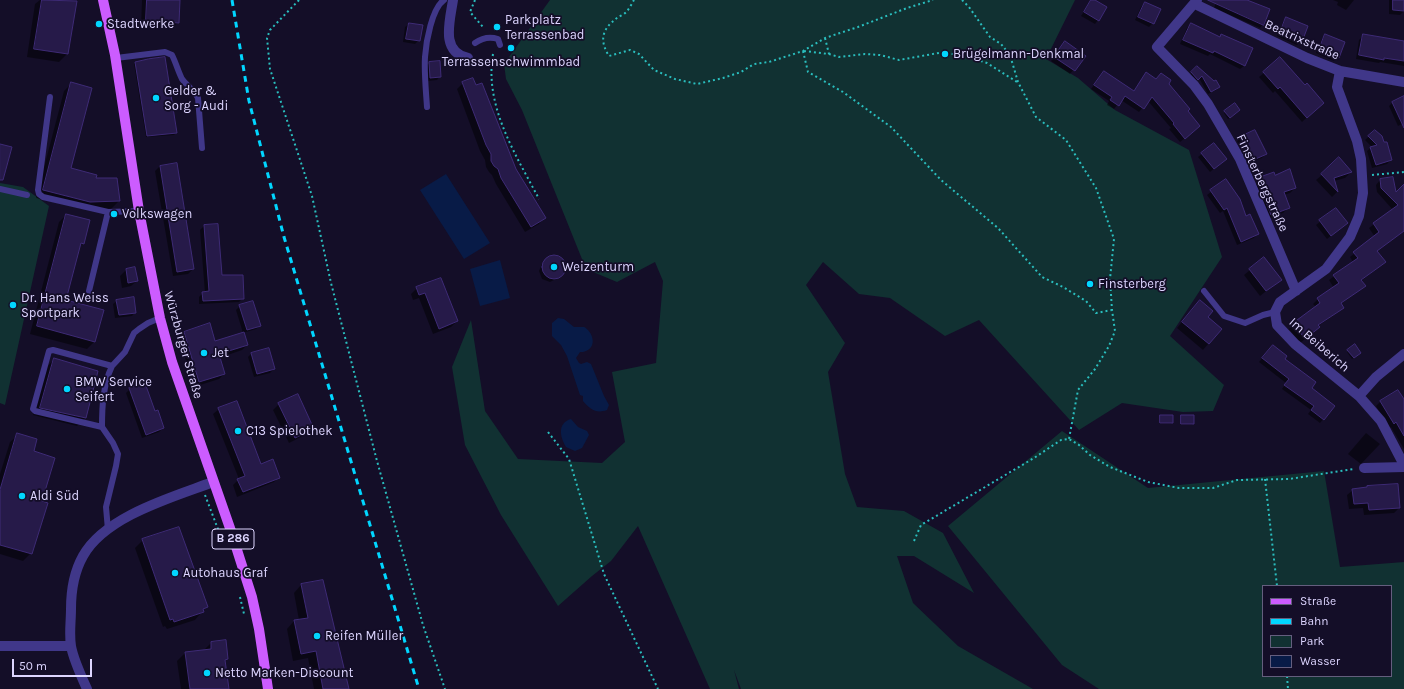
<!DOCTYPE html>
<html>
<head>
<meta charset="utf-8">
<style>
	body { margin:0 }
	#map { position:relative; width:1404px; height:689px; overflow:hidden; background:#140e28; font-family:Karla,sans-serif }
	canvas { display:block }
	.legend { position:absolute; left:1262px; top:585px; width:130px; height:92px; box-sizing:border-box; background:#140e28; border:1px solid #645e7e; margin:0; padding:5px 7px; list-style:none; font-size:12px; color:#ddd5ff }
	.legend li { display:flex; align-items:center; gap:8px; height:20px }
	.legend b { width:20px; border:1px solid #645e7e }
	.scale { position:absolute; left:12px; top:659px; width:80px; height:18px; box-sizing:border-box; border:2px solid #ddd5ff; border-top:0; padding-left:5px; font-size:12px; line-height:14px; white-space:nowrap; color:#ddd5ff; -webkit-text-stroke:3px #140e28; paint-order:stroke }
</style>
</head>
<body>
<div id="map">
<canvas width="1404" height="689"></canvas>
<ul class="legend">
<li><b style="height:5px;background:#cc5cff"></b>Straße</li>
<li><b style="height:5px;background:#01d6ff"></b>Bahn</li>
<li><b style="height:11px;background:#113132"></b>Park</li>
<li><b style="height:11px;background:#081b47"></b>Wasser</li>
</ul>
<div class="scale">50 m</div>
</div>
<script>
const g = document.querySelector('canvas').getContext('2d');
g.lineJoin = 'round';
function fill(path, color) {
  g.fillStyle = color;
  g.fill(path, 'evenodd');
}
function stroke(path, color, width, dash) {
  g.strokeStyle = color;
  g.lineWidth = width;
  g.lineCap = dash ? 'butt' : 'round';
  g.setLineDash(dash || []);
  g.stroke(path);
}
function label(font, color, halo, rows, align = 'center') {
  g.font = font + ' Karla,sans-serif';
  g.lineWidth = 3.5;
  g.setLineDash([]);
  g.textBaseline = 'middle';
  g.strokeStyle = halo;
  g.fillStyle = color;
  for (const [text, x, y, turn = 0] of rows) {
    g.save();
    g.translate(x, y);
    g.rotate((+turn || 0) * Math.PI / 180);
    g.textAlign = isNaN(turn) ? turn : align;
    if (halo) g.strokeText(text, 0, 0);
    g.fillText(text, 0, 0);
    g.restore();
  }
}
const green = new Path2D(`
	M550 0H1075L1046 59 1078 78 1115 110 1189 150 1222 257 1170 336 1224 385 1213 411 1183 412 1122 403 1079 430 979 320 945 336 890 298 859 294 823 262 806 285 845 343 828 372 845 474 857 507 904 511 943 533 974 593 914 556H897L913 603 958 646 1033 689H741L734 670 739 689H710L638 526 611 561 592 576 558 606 501 515 465 445 452 367 471 320 485 411 518 459 602 463 625 442 612 372 656 363 663 281 655 262 617 282 586 269 522 110 506 79 504 64Z
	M0 183 23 187 49 206 5 405 0 403Z
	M1062 431 1148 488 1324 471 1340 567 1404 562V689H1099L1062 665 948 526ZM1263 586H1391V676H1263Z`);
const water = new Path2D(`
	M446 174 490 243 464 259 420 190Z
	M500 260 510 298 480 306 470 269Z
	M558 318 564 319 574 327H584C592 331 598 346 586 351 584 352 582 352 580 352L576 358 579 363 581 364 587 362 591 364 604 396 609 405 607 410C596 414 590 409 583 401V396L580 395 567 356 561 345 552 336V323Z
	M571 419 578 427 587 431 589 435 582 448 575 451 566 447C560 437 557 423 571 419Z`);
const shadow = new Path2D(`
	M40 0H65L76 2 67 54 59 62 27 57 35 4Z
	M142 0H179L178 22 173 28 141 27Z
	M1092 0 1098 20 1095 24 1081 16Z
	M1217 0H1247L1263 24 1260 28 1214 8Z
	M1333 0H1354L1346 10 1337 5 1338 2Z
	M1389 0H1404V11L1400 15 1389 14Z
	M1145 3 1153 23 1149 27 1135 20 1141 7Z
	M1287 18 1307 27 1301 42 1297 45 1277 36 1283 22Z
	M409 24 419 40 415 44 403 42 405 27Z
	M1191 25 1219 37 1222 35 1251 49 1244 66 1240 69 1210 54 1208 56 1180 44 1187 28Z
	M1325 35 1338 57 1334 61 1316 53 1322 39Z
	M1363 36 1404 42V66L1380 62 1379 63 1356 59 1359 40Z
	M1065 43 1084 56 1070 74 1051 61Z
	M135 63 176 133 174 135 146 137 134 64Z
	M430 63 440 76 437 80 427 81 426 66Z
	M1197 67 1219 87 1216 90 1208 94 1199 78 1195 82 1189 76Z
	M1104 72 1133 92 1146 74 1156 80 1161 74 1195 130 1180 142 1169 129 1171 128 1148 101 1139 112 1121 100 1114 109 1107 105 1109 101 1091 89Z
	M1264 73 1318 107 1302 122 1275 91 1273 93 1259 77Z
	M72 83 70 169 95 179 119 201 111 209H82L36 198 64 91Z
	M463 83 544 218 539 224 525 232 496 184 492 175 489 172 486 167 485 160 480 151 457 89Z
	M1404 97V123L1398 126 1389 106 1392 103Z
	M1225 112H1237L1228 119 1224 113Z
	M1375 131 1391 160 1387 164 1372 168 1367 151 1372 147 1365 140Z
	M1240 137 1265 154 1262 158 1247 164 1237 141Z
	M1202 154 1222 162 1210 172 1198 157Z
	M160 166 193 269 188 274 173 276 155 171Z
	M1351 172 1345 178 1334 181 1337 192 1332 197 1316 180 1322 175Z
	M1274 176 1295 188 1290 193 1284 195 1289 207 1283 213 1265 220 1255 184 1261 178Z
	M1226 180 1246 217 1257 234 1254 238 1237 245 1223 211 1220 213 1207 195Z
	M1380 180 1396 194 1404 192V214L1401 232 1376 251 1380 266 1361 281 1364 286 1340 304 1342 308 1338 312 1318 326 1319 327 1314 332 1300 343 1289 329 1316 307 1313 304 1318 299 1334 288 1329 280 1353 262 1350 257 1375 237 1369 228 1393 210 1377 192 1376 185Z
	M1336 209 1347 223 1327 239 1316 225Z
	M66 215 83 243 79 247 65 301 95 341 87 349 30 334 59 222Z
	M204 226 221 276 243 298 239 302 199 304V297L203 293H205L200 230Z
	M554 256 562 259 565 267 562 274 558 278 550 282 542 279 539 271 542 264 546 260Z
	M135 268 137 281 131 286 122 288 120 276 126 270Z
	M1250 270 1280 280 1260 296 1244 275Z
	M440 279 457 321 451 327 433 334 419 298 413 300 411 294 417 288Z
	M117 301 135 312 132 316 115 318 113 304Z
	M240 306 260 326 256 329 243 333 247 345 242 350 219 358 224 374 219 379 194 387 179 338 184 332 209 325 215 342 243 333 236 310Z
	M1194 307 1221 329 1203 350 1177 328Z
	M1269 350 1284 359 1310 388 1334 406 1320 423 1308 414 1311 410 1282 389 1286 383 1259 362Z
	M1348 351 1358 354 1352 359 1347 352Z
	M252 353 274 369 270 373 254 377 248 357Z
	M54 360 97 372 85 418 77 426 33 415 46 367Z
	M130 389 154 413 163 428 159 432 142 438 126 393Z
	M1381 401H1404V449L1391 427 1389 428 1376 406Z
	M279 404 313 429 307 434 289 443 273 410Z
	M219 409 260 465 279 477 274 482 237 497 233 485 239 479 213 414Z
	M1160 416 1172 422 1171 424H1159V418Z
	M1181 416 1193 423 1192 425H1180V418Z
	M1366 433 1380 444 1361 464 1348 454Z
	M18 435 32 452 31 553 23 561 0 554V474L10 442Z
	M1353 490 1399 508 1394 513 1364 515 1363 508 1349 509 1347 495Z
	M143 540 206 607 195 620 167 629 165 626 163 627 135 548Z
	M301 585 348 689H314L308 658 293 661 287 629 294 621 299 620 294 593Z
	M211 643 227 659 224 662 228 689H181L177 661 185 653 203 651Z`);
const building = new Path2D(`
	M42 0 77 1 68 54 34 49Z
	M147 0H180L179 23 146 21Z
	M1091 0H1095L1107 7 1099 21 1084 12Z
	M1208 0H1247L1270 9 1264 25Z
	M1393 0H1404V11L1393 10Z
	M1145 2 1161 9 1154 24 1138 17Z
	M1286 17 1308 26 1302 42 1280 33Z
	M409 23 423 25 420 41 406 39Z
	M1191 23 1220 37 1221 34 1253 48 1245 66 1214 51 1213 53 1183 40Z
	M1325 34 1345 42 1339 58 1319 50Z
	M1363 34 1404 41V61L1384 58V60L1359 55Z
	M1065 41 1086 56 1075 71 1054 57Z
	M165 57 177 133 147 136 135 62 148 59Z
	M1280 57 1305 85 1307 83 1324 103 1307 118 1280 87 1278 89 1263 72Z
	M440 61 441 77 430 78 429 62Z
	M1197 66 1214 81 1216 80 1220 87 1211 92 1202 76 1198 80 1191 72Z
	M1104 71 1134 91 1146 72 1156 79 1161 73 1171 80 1169 84 1190 109 1188 111 1200 126 1185 139 1173 124 1174 123 1152 97 1144 109 1125 96 1119 106 1110 100 1112 97 1094 85Z
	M473 78 476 85 482 83 516 169 546 218 531 227 501 178 498 169 494 166 491 161V154L486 145 462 82Z
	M71 82 92 88 71 168 97 175 96 178H117L120 201 90 202 43 190Z
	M1404 96V128L1392 102Z
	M1235 103 1240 110 1230 118 1224 111Z
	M1255 130 1267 154 1251 161 1240 137Z
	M1375 130 1382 136 1384 142H1387L1392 160 1376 165 1370 147 1377 145 1368 136Z
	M1214 143 1227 159 1214 169 1201 153Z
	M0 144 12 147 3 180H0Z
	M1339 157 1352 172 1334 178 1338 192 1321 174Z
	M177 163 194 269 177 272 160 166Z
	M1290 169 1296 188 1284 192 1290 208 1271 215 1266 202 1269 201 1260 177 1274 172 1275 175Z
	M1393 177 1396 192 1404 184V231L1377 251 1386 262 1361 280 1366 286 1341 303 1344 308 1318 325 1320 327 1305 339 1293 323 1320 303 1317 298 1339 283 1333 275 1358 258 1353 252 1379 232 1373 223 1398 205 1381 188 1380 179Z
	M1226 179 1240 199 1246 216 1250 214 1259 234 1241 242 1227 208 1224 210 1210 190Z
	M1336 208 1348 223 1331 236 1319 220Z
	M66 214 90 220 84 244 81 243 66 300 104 310 95 342 37 326Z
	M218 224 222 275H243L244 299 203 301 202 292 209 291 204 225Z
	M542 267a12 12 0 1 1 24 0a12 12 0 1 1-24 0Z
	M1264 257 1282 280 1266 291 1249 269Z
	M135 267 138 281 128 283 126 269Z
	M441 278 458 321 439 329 425 293 419 295 416 287Z
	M134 297 136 313 119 315 116 300Z
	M1200 300 1213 311 1208 317 1222 329 1209 344 1182 322Z
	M253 301 261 326 247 330 239 305Z
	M210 323 215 341 244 332 248 345 219 354 225 374 199 382 184 332Z
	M1355 344 1361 353 1354 358 1347 350Z
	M1273 345 1287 356 1285 359 1316 382 1312 388 1335 406 1324 420 1311 410 1314 406 1284 385 1289 379 1262 358Z
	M269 348 275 369 257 374 251 353Z
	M54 358 98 371 86 418 40 408Z
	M145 383 155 411 158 410 164 428 146 435 129 388Z
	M1398 390 1404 399V436L1396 422 1394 424 1380 401Z
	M298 394 314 429 295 438 278 403Z
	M237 401 261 464 273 459 280 478 243 492 237 479 245 476 218 408Z
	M1160 415H1173V423H1160Z
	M1181 415H1194V424H1181Z
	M17 433 37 439 34 451 55 458 42 501 48 503 32 554 0 545V490Z
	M1398 484 1400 508 1369 510 1368 503 1354 504 1352 489 1367 487V486Z
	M179 527 208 607 203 609 204 612 174 622 173 619 170 620 142 539Z
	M323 580 349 689H323L316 651 301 654 294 620 308 618 301 584Z
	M226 640 228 659 225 660 229 689H190L185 652 211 649V642Z`);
const path = new Path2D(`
	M299 0 270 30 267 38 270 69 312 196 331 283 377 461 423 625 445 689
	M475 0 470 12 483 27
	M634 0C632 3 630 8 627 11 625 14 620 16 617 18 602 29 599 40 609 56L630 50 639 54 654 70 675 79 697 84 723 78 741 72 754 64 769 62 803 51 825 38 858 27 907 8 933 0
	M962 0 969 7 990 37 1001 44 1010 55 1018 82 1036 117 1066 140 1096 188 1114 239 1110 279 1112 310 1115 331 1109 346 1095 369 1078 390 1069 439
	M825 38 829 54
	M803 51 808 72 843 92 891 127 941 180 998 228 1042 277 1063 287 1086 301 1096 313 1112 310
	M804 51 829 54 839 57 865 54 880 55 899 60 944 52 971 58 987 63 1017 82
	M493 54C484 106 516 155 539 199
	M1372 175 1404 172
	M548 432 569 459 604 574 658 689
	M1265 479 1277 586
	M205 495 224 545
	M914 541 921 525 1034 458 1061 440 1069 439 1079 445 1090 455 1110 467 1148 482 1179 488H1213L1237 480 1289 479 1354 469
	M240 597 244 614
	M1287 676 1288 689`);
const lane = new Path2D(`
	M475 43C482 38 489 36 498 39L500 45
	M116 58 165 52 172 55C176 63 178 71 182 79 187 86 194 90 198 98L202 148
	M50 97 38 190 39 194 43 197 108 212
	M427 107C426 91 424 73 425 57 426 42 432 8 444 0
	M0 189 27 195
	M89 291 108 212 139 211
	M1204 291 1224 316 1245 323 1263 315 1275 312
	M102 427C102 406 103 385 112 366
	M108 530 106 507 116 466 118 454 113 443 102 427 35 411 33 409 49 351 53 350 112 366 125 352 134 333 139 329 148 323 160 318`);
const street = new Path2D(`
	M453 0C450 21 440 52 468 58
	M1197 0 1157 47 1194 85 1208 104 1240 159 1296 291
	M1195 4 1307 58 1340 71 1404 82
	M1340 71 1337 87 1357 141 1361 159 1363 193 1359 216 1350 237 1326 269 1280 302 1275 312 1277 325 1295 344 1359 396 1381 421 1404 465
	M1359 396 1376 377 1404 354
	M1364 468 1404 467
	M0 646H71
	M87 689C82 678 73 658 71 646 69 634 71 621 71 609 71 592 74 572 83 556 105 516 173 497 213 482`);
const primary = new Path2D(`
	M103 0 115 55 139 211 160 318 172 362 231 531 252 597 259 629 268 689`);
const rail = new Path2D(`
	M232 0 249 101 284 237 419 689`);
const markers = [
	[99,24,4,"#01d6ff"],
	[497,27,4,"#01d6ff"],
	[511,48,4,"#01d6ff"],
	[945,54,4,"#01d6ff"],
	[156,98,4,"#01d6ff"],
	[114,214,4,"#01d6ff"],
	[554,267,4,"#01d6ff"],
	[1090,284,4,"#01d6ff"],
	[13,305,4,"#01d6ff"],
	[204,353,4,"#01d6ff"],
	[67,389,4,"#01d6ff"],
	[238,431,4,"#01d6ff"],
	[22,496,4,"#01d6ff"],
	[175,573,4,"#01d6ff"],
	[317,636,4,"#01d6ff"],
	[207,673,4,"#01d6ff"]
];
const shields = [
	[233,539,42]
];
const shieldNames = [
	["B 286",233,539]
];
const poiNames = [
	["Parkplatz",505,20],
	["Terrassenbad",505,35],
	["Stadtwerke",107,24],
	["Brügelmann-Denkmal",953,54],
	["Terrassenschwimmbad",511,62,"center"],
	["Gelder &",164,91],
	["Sorg - Audi",164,106],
	["Volkswagen",122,214],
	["Weizenturm",562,267],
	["Finsterberg",1098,284],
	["Dr. Hans Weiss",21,298],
	["Sportpark",21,313],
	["Jet",212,353],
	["BMW Service",75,382],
	["Seifert",75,397],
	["C13 Spielothek",246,431],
	["Aldi Süd",30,496],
	["Autohaus Graf",183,573],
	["Reifen Müller",325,636],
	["Netto Marken-Discount",215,673]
];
const streetNames = [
	["Beatrixstraße",1302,40,24],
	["Finsterbergstraße",1262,183,65],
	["Würzburger Straße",183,345,74],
	["Im Beiberich",1319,345,41]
];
fill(green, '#113132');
fill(water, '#081b47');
fill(shadow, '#0007');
fill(building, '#261a49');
stroke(building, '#3e2b76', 1);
stroke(path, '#2abebe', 2, [2, 3]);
stroke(lane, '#403789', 6);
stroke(street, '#403789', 10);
stroke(primary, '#cc5cff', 10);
stroke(rail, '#01d6ff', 3, [6, 5]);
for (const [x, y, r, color] of markers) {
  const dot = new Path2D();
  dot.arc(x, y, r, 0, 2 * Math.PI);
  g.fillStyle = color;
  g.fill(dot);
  stroke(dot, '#140e28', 1.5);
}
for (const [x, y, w] of shields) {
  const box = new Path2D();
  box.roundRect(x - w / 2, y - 10, w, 20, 3);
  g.fillStyle = '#140e28';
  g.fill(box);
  stroke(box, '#ddd5ff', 1);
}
label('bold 12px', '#ddd5ff', null, shieldNames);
label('13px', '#ddd5ff', '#140e28', poiNames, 'left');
label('13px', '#ddd5ff', '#140e28', streetNames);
</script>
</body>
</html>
